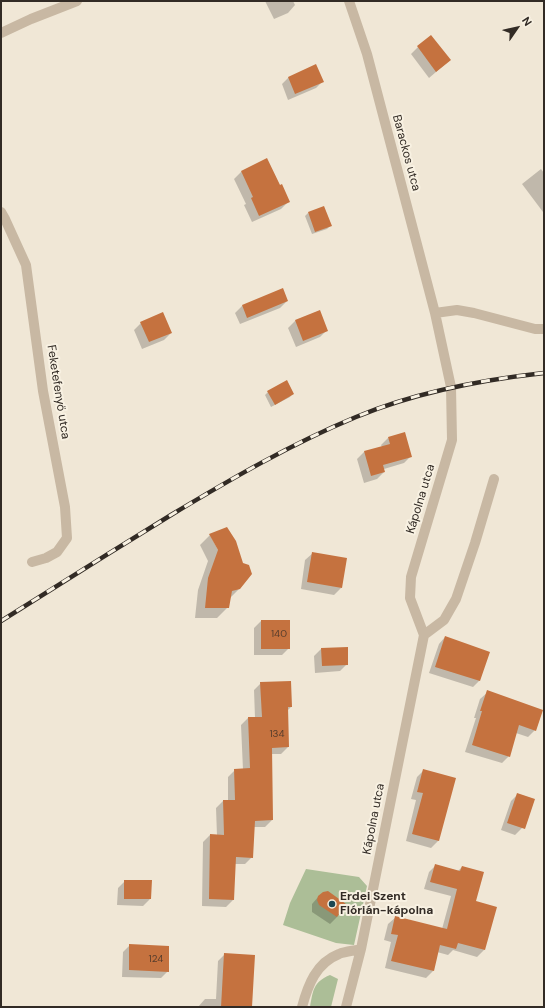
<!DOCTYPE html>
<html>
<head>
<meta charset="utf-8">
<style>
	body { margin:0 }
	#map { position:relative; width:545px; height:1008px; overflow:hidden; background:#f0e7d6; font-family:"DM Sans",sans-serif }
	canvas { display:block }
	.frame { position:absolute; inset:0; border:2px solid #322b25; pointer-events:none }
	.north { position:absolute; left:497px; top:8px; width:40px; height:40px; -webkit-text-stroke:3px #f8f1e2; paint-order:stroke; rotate:56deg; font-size:11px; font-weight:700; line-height:16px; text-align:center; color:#322b25 }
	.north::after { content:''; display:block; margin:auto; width:14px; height:18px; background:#322b25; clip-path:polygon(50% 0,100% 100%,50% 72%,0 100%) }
</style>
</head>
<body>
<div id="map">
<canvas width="545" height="1008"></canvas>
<div class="frame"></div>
<div class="north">N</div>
</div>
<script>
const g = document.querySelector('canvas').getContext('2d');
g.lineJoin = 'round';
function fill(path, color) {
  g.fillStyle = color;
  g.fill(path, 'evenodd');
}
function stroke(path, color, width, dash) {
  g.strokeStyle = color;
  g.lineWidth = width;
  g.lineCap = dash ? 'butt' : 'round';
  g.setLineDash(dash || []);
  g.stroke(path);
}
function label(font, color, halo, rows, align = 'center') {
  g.font = font + ' "DM Sans",sans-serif';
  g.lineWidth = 4;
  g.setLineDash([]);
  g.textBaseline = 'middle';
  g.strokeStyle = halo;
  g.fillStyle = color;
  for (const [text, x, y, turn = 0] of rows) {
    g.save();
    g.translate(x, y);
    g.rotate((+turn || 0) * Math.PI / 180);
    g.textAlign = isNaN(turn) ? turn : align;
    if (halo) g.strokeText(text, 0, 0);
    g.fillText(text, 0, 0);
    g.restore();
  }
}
const green = new Path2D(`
	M306 869 359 877 367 886 354 945 336 943 283 925 290 903Z
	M330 975 338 979 331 1007H310C313 991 313 982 330 975Z`);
const shadow = new Path2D(`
	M265 1H293L295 5 288 13 274 19Z
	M418 47 450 60 429 78 411 54Z
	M289 77 323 81 316 88 288 100 282 84Z
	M267 160 288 202 281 209 252 222 244 205 246 204 234 179 241 172Z
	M541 169 544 173V211L543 212 522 184Z
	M308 213 331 225 327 229 312 234 305 216Z
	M282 289 287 301 280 308 240 324 235 313 242 306Z
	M319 311 327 330 320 337 296 347 288 328 295 321Z
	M141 323 171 333 164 340 142 349 134 330Z
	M268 392 293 393 290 397 271 407 265 395Z
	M388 438 411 456 404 463 384 469V472L377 479 364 483 357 459 364 452 382 447 381 445Z
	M210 535 239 589 229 599 228 607 217 618H195L198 590 208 561 200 545Z
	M313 553 341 588 334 595 301 589 305 560Z
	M261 621 289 648 282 655H254V628Z
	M445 637 489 653 479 681 473 687 429 673 439 644Z
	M321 649 347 664 340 671 315 673 314 656Z
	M261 683 291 707 287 711 288 747 281 754H271L272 820 265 827H254L252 857 245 864H235L233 900 226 907 202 906 203 842 210 835 217 836 216 808 223 801H228V777L235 770H243L241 725 248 718H255L254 690Z
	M488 692 535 730 528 737 516 733 509 756 502 763 465 752 476 718H474L480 699Z
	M424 770 438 841 431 848 406 841 416 800 411 799 417 777Z
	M518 794 522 828 515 835 501 830 511 801Z
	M436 865 458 871 462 867 475 902 484 950 477 957 453 950 448 955 437 952 433 971 426 978 385 968 391 942 384 940 388 924 396 917 442 929 451 896 424 889 429 872Z
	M125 881 150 899 143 906 117 905 118 888Z
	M319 896 345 905 337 917 330 924 312 912V904Z
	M130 945 168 971 161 978 122 977 123 952Z
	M225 954 251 1007H198L205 999H216L218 961Z`);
const building = new Path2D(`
	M431 35 451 60 436 72 417 46Z
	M316 64 324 82 295 94 288 77Z
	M267 158 280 185 282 184 290 202 259 216 251 198 253 197 241 171Z
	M324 206 332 226 315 232 308 212Z
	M283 288 288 301 247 318 242 305Z
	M320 310 328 331 303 341 295 320Z
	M163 312 172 333 149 342 140 322Z
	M287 380 294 394 275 405 267 391Z
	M405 432 412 457 383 465 385 472 371 476 364 451 390 444 388 437Z
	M227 527 236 541 243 563 249 565 252 574 240 589 232 591 229 608H205L208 578 218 550 209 534Z
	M312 552 347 558 342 588 307 582Z
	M261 620H290V649H261Z
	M445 636 490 652 480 681 435 667Z
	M348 647V665L322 666 321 648Z
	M291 681 292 707H288L289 747 272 748 273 820 255 821 253 858 236 857 234 900 209 899 210 834 224 835 223 800H235L234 769 250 768 248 717H262L260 682Z
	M487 690 543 710 536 731 519 725 510 757 472 745 482 711H480Z
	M423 769 456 778 439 841 412 834 423 793 417 792Z
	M517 793 535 799 525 829 507 823Z
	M435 864 460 871 462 866 484 872 476 901 497 907 485 950 458 943 456 949 440 945 434 971 391 961 398 935 391 934 395 916 447 929 457 889 430 882Z
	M124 880H152L151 899H124Z
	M328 891 346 904 337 917 319 905 317 900 318 896 323 892Z
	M129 944 169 946V972L129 970Z
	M224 953 255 955 252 1007H221Z`);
const minor = new Path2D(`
	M1 33 31 19 77 1
	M1 212 5 219 26 265 43 391 65 507 67 538 57 552 46 558 32 562
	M435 313 457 310 474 313 535 329H544
	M424 635 444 620 456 599 475 543 494 479
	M302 1007C308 985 316 963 339 954 346 951 354 951 361 949
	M346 1007 361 949 424 635 410 598 411 577 452 440 451 387 435 313 367 54 349 1`);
const rail = new Path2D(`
	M1 621C58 585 114 550 171 515 231 479 291 444 356 417 416 392 480 380 544 373`);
const markers = [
	[332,904,4,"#1b4853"]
];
const numberNames = [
	["140",279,634],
	["134",277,734],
	["124",156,959]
];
const streetNames = [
	["Barackos utca",406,153,75],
	["Feketefenyő utca",58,392,81],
	["Kápolna utca",421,499,-73],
	["Kápolna utca",374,819,-79]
];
const poiNames = [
	["Erdei Szent",340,897],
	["Flórián-kápolna",340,911]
];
fill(green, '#acbe97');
fill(shadow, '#0003');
fill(building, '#c5723f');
stroke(minor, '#c8b8a3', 10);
stroke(rail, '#322b25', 4.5);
stroke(rail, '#f8f1e2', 3, [9]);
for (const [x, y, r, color] of markers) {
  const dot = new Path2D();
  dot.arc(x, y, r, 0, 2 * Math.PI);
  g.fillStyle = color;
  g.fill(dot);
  stroke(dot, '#f8f1e2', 1.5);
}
label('10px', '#573d2c', null, numberNames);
label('12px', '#322b25', '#f8f1e2', streetNames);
label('bold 12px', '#322b25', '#f8f1e2', poiNames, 'left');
</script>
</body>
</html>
